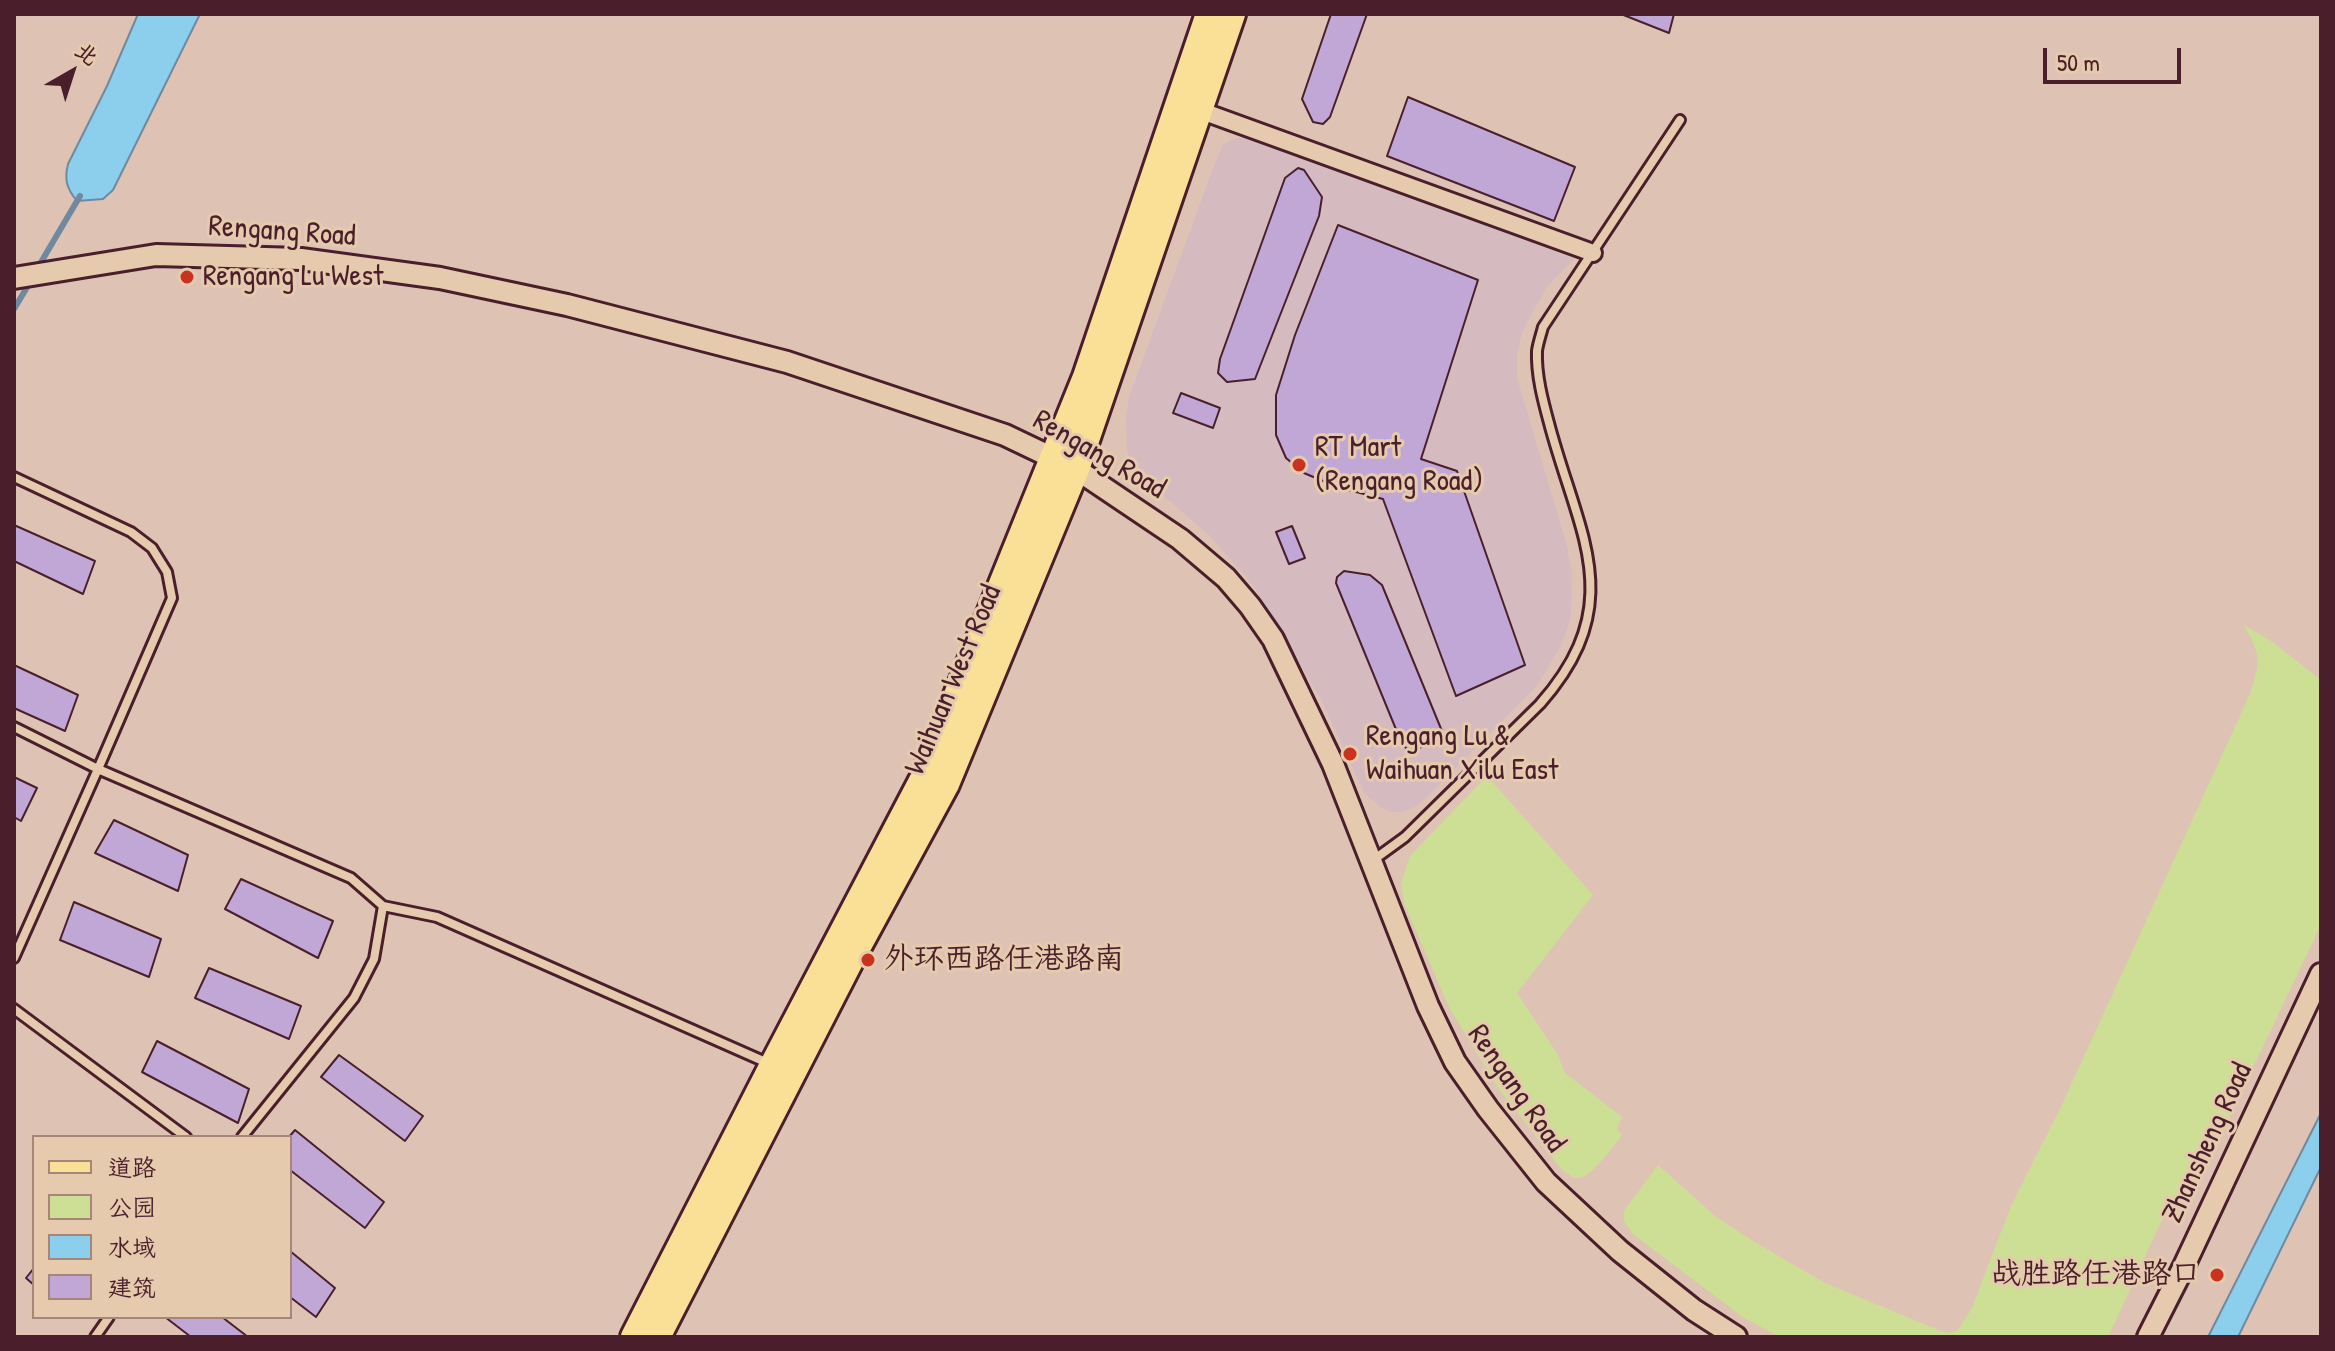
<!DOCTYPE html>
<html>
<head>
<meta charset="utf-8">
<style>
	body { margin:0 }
	#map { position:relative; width:2335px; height:1351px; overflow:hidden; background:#dec3b5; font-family:"Patrick Hand","LXGW WenKai TC",sans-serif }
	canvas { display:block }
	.frame { position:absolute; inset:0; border:16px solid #4a1f2b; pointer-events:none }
	.legend { position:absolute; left:32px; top:1135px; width:260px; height:184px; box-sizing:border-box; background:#e5caad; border:2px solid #a78679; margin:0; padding:10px 14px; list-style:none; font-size:24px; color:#4a1f2b }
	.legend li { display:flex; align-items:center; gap:16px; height:40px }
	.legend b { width:40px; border:2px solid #a78679 }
	.north { position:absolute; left:32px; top:32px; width:80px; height:80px; -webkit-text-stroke:6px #e5caad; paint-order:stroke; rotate:39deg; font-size:22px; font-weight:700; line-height:32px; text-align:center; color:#4a1f2b }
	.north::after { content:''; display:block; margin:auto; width:28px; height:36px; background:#4a1f2b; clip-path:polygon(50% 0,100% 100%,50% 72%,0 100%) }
	.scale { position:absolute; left:2043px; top:48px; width:138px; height:36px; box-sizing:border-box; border:4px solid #4a1f2b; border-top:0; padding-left:10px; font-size:24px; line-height:28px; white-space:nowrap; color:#4a1f2b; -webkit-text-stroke:6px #e5caad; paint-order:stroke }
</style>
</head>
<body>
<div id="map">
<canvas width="2335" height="1351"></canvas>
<div class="frame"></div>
<ul class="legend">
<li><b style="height:10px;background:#fadf96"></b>道路</li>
<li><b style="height:22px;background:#cddf94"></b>公园</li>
<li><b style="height:22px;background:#8bcfec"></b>水域</li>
<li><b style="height:22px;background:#c1a7d5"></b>建筑</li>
</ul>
<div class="north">北</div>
<div class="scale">50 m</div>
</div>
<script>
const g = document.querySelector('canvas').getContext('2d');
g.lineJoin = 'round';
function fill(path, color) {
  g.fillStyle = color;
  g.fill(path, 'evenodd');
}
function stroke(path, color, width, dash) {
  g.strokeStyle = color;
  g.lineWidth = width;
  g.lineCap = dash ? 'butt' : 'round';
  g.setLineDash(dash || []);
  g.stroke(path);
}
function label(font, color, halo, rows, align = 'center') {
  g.font = font + ' "Patrick Hand","LXGW WenKai TC",sans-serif';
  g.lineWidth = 6;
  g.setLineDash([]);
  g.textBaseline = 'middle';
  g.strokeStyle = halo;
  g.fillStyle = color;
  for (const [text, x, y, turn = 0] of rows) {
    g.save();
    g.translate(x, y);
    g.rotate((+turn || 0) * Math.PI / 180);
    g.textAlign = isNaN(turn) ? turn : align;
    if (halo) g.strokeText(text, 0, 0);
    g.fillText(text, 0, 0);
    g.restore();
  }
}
const built = new Path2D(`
	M1250 137 1271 142 1574 259 1547 287 1535 308 1522 333 1517 354V378L1566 542 1572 572 1571 617 1562 644 1537 686 1423 801 1412 809 1401 812H1392L1381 808 1364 793 1321 699 1253 585 1208 534 1140 476 1127 452 1126 416 1129 397 1215 163 1223 145 1233 139Z`);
const green = new Path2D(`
	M2244 625 2271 641 2321 680V925L2214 1149 2207 1162 2173 1202 2160 1224 2108 1337H1780L1744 1318 1633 1234 1624 1221V1211L1658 1165 1715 1216 1756 1243 1825 1283 1931 1327 1947 1333 1958 1330 1972 1308 2011 1206 2060 1109 2250 694C2261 660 2261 656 2244 625Z
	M1487 776 1593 895 1517 993 1558 1055 1565 1073 1622 1117 1617 1130 1622 1135C1613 1146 1590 1181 1575 1178 1572 1177 1566 1172 1563 1171L1499 1089 1449 1007 1404 903 1401 883 1410 856Z`);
const water = new Path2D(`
	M138 14H200L113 190 103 199 77 201C67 189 64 180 68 164L107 86Z
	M2321 1113V1167L2238 1337H2208Z`);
const stream = new Path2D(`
	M37 269 80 196
	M14 309 32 279`);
const building = new Path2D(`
	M1331 14H1367L1330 117 1323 124 1313 122 1302 99Z
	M1621 14H1674L1669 33Z
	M1408 97 1575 167 1554 221 1387 156Z
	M1298 168 1304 170 1322 197 1319 216 1255 379 1227 382 1218 373 1220 359 1285 178Z
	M1338 225 1478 280 1421 459 1457 471 1525 665 1456 696 1383 499 1337 487 1304 473 1286 458 1276 435V395L1295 335Z
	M1181 393 1220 408 1213 428 1173 413Z
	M14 525 95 561 83 594 14 561Z
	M1292 526 1305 558 1289 564 1276 532Z
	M1344 571 1370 575 1382 585 1444 736 1417 749 1408 750 1402 744 1336 583 1337 577Z
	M14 665 78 695 65 731 14 708Z
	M14 777 37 788 21 821 14 817Z
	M114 820 188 855 178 891 95 853Z
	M241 879 333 921 318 958 225 909Z
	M74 902 161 939 149 977 60 940Z
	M209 968 301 1006 289 1039 195 998Z
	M157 1041 249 1089 238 1123 142 1072Z
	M339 1055 423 1116 405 1141 321 1077Z
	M295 1130 384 1202 365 1228 290 1170 289 1137Z
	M290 1251 335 1288 316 1317 290 1297Z
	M34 1268V1285L26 1278Z
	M165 1317H222L248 1337H191Z`);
const service = new Path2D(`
	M14 477 131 532 152 548 167 572 172 598 98 769 14 727
	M1372 861 1405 837 1540 704C1630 602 1578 534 1549 423 1543 401 1536 375 1537 351 1538 343 1541 335 1543 327L1680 120
	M383 906 437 917 770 1064
	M14 958 98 769 351 878 383 906 374 959 354 998 242 1137
	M14 1009 186 1137
	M95 1337 109 1317`);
const minor = new Path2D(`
	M1199 110 1593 253`);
const tertiary = new Path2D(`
	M14 278 156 255 301 259 440 278 567 305 787 362 1005 435 1076 469 1180 539 1226 578 1250 606 1273 639 1333 764 1428 1006 1455 1062 1488 1109 1546 1182 1620 1251 1694 1310 1736 1337
	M2148 1337 2184 1266 2321 974`);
const primary = new Path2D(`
	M634 1337 773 1065 923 779 1086 377 1209 14
	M657 1337 851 959 946 784 1076 469 1232 14`);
const markers = [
	[187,277,8,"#c8321e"],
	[1299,465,8,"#c8321e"],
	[1350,754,8,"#c8321e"],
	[868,960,8,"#c8321e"],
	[2217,1275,8,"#c8321e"]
];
const streetNames = [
	["Rengang Road",282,232,4],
	["Rengang Road",1099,455,30],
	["Waihuan West Road",954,680,-67],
	["Rengang Road",1516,1089,55],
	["Zhansheng Road",2208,1143,-65]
];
const poiNames = [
	["Rengang Lu West",203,277],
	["RT Mart",1315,448],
	["(Rengang Road)",1315,482],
	["Rengang Lu &",1366,737],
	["Waihuan Xilu East",1366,771],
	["外环西路任港路南",884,960],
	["战胜路任港路口",2201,1275,"right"]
];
fill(built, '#d5bbbf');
fill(green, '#cddf94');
fill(water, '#8bcfec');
stroke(water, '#71899f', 2);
stroke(stream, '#71899f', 6);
fill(building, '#c1a7d5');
stroke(building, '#4a1f2b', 2);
stroke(service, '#4a1f2b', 14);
stroke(minor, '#4a1f2b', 22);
stroke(tertiary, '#4a1f2b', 26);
stroke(primary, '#4a1f2b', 32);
stroke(service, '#e5caad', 8);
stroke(minor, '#e5caad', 16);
stroke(tertiary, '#e5caad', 20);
stroke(primary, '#fadf96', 26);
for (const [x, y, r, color] of markers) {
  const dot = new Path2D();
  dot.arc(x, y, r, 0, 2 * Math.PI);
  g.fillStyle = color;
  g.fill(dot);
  stroke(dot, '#e5caad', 3);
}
label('30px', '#4a1f2b', '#e5caad', streetNames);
label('30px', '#4a1f2b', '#e5caad', poiNames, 'left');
</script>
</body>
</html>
